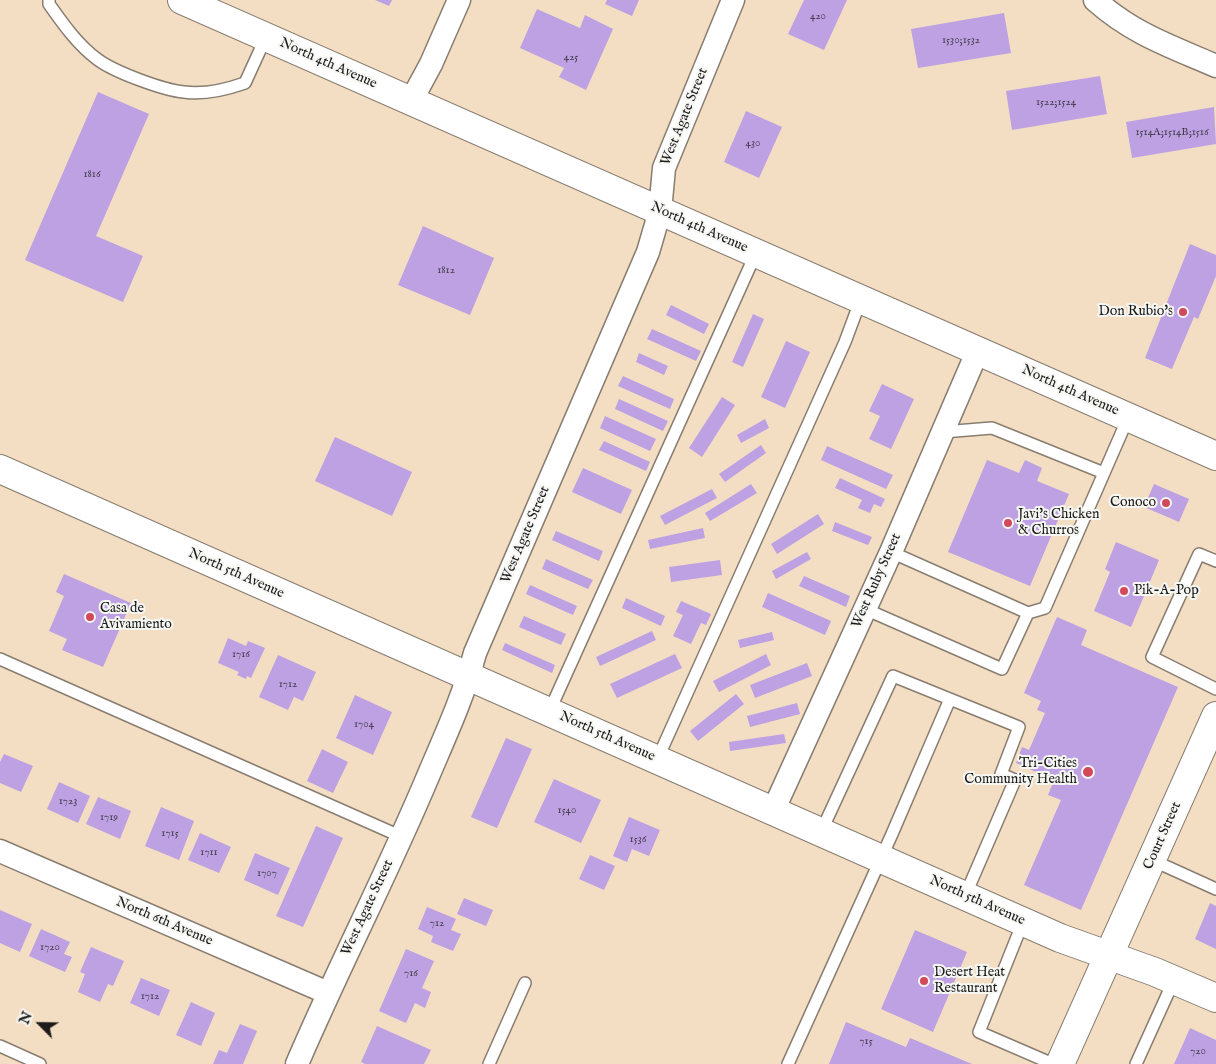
<!DOCTYPE html>
<html>
<head>
<meta charset="utf-8">
<style>
	body { margin:0 }
	#map { position:relative; width:1216px; height:1064px; overflow:hidden; background:#f3dec3; font-family:"IM FELL English",serif }
	canvas { display:block }
	.north { position:absolute; left:15px; top:999px; width:50px; height:50px; -webkit-text-stroke:4px #f6f6f2; paint-order:stroke; rotate:293deg; font-size:14px; font-weight:700; line-height:20px; text-align:center; color:#1c1c1c }
	.north::after { content:''; display:block; margin:auto; width:18px; height:22px; background:#1c1c1c; clip-path:polygon(50% 0,100% 100%,50% 72%,0 100%) }
</style>
</head>
<body>
<div id="map">
<canvas width="1216" height="1064"></canvas>
<div class="north">N</div>
</div>
<script>
const g = document.querySelector('canvas').getContext('2d');
g.lineJoin = 'round';
function fill(path, color) {
  g.fillStyle = color;
  g.fill(path, 'evenodd');
}
function stroke(path, color, width, dash) {
  g.strokeStyle = color;
  g.lineWidth = width;
  g.lineCap = dash ? 'butt' : 'round';
  g.setLineDash(dash || []);
  g.stroke(path);
}
function label(font, color, halo, rows, align = 'center') {
  g.font = font + ' "IM FELL English",serif';
  g.lineWidth = 4;
  g.setLineDash([]);
  g.textBaseline = 'middle';
  g.strokeStyle = halo;
  g.fillStyle = color;
  for (const [text, x, y, turn = 0] of rows) {
    g.save();
    g.translate(x, y);
    g.rotate((+turn || 0) * Math.PI / 180);
    g.textAlign = isNaN(turn) ? turn : align;
    if (halo) g.strokeText(text, 0, 0);
    g.fillText(text, 0, 0);
    g.restore();
  }
}
const building = new Path2D(`
	M375 0H392L389 6Z
	M607 0H639L632 16 605 4Z
	M804 0H847L824 50 788 34Z
	M537 9 580 28 585 15 613 29 586 90 559 77 564 68 520 48Z
	M1004 13 1011 53 918 68 911 29Z
	M1100 76 1107 114 1012 130 1006 91Z
	M98 92 149 114 96 236 143 256 123 302 25 260Z
	M1214 107 1216 144 1132 158 1126 122Z
	M746 111 782 127 759 178 724 162Z
	M423 226 494 258 470 315 398 285Z
	M1190 244 1216 255V276L1198 319 1194 317 1172 369 1145 358Z
	M671 305 709 324 704 334 666 315Z
	M753 314 764 319 743 367 732 362Z
	M652 329 701 351 696 361 647 339Z
	M786 341 810 352 785 408 761 397Z
	M639 353 668 366 664 375 636 362Z
	M623 376 674 399 670 409 618 386Z
	M882 384 914 399 891 449 869 439 880 416 869 411Z
	M722 397 735 405 702 457 689 448Z
	M619 399 668 421 663 431 615 409Z
	M605 416 656 439 650 451 600 428Z
	M765 419 769 428 741 443 737 435Z
	M335 437 412 472 392 516 315 481Z
	M604 441 650 462 646 471 599 450Z
	M761 445 766 453 725 482 719 474Z
	M827 446 893 475 886 489 821 460Z
	M987 460 1019 473 1025 460 1042 468 1037 481 1069 494 1030 586 948 552Z
	M583 468 632 490 621 514 572 492Z
	M840 478 885 499 881 507 874 504 870 513 858 508 862 500 835 488Z
	M751 484 757 493 710 521 705 513Z
	M1154 484 1189 499 1179 522 1144 507Z
	M712 489 717 498 665 525 660 516Z
	M818 514 824 524 777 554 771 544Z
	M835 522 872 537 868 545 832 531Z
	M703 528 705 538 650 549 648 540Z
	M556 531 603 551 599 561 552 540Z
	M1116 542 1159 560 1131 627 1094 611 1110 572 1105 569Z
	M807 552 811 559 776 579 772 571Z
	M546 559 593 580 588 589 542 569Z
	M720 560 722 575 671 582 669 567Z
	M64 574 131 603 103 667 62 650 67 639 49 631 64 596 56 592Z
	M804 576 850 596 846 607 799 586Z
	M530 585 577 606 573 615 526 594Z
	M768 593 831 621 825 635 762 607Z
	M626 598 665 616 661 626 622 608Z
	M681 601 711 614 706 625 701 623 691 644 673 636 683 615 676 612Z
	M524 616 566 634 561 645 519 627Z
	M1057 617 1087 630 1081 645 1178 687 1081 910 1024 885 1061 800 1048 795 1054 780 1016 763 1022 747 1029 750 1045 713 1037 710 1041 701 1024 693Z
	M652 631 656 640 600 666 596 657Z
	M772 632 774 640 740 648 738 640Z
	M228 638 246 646 248 641 265 648 251 678 247 676 246 679 237 675 239 672 218 663Z
	M505 643 555 665 552 673 502 650Z
	M675 654 682 668 617 698 610 684Z
	M766 654 771 665 719 692 713 681Z
	M278 655 316 672 303 701 294 697 288 710 259 697Z
	M807 663 812 676 755 698 750 685Z
	M736 694 744 704 698 741 690 731Z
	M355 695 392 712 373 755 336 738Z
	M797 703 800 714 750 727 747 716Z
	M784 734 786 743 730 751 729 742Z
	M506 738 532 749 497 828 471 817Z
	M322 749 348 762 333 793 307 781Z
	M4 754 33 766 21 792 0 783V762Z
	M554 779 601 800 581 843 534 822Z
	M59 782 90 796 78 823 47 809Z
	M98 797 131 811 120 839 86 824Z
	M161 807 194 821 179 860 145 846Z
	M629 817 660 830 649 856 632 849 627 862 613 856Z
	M316 826 343 838 303 927 276 916Z
	M200 833 231 847 219 873 188 860Z
	M255 853 290 868 278 895 244 880Z
	M590 855 615 866 604 890 579 879Z
	M464 898 493 910 486 926 457 914Z
	M1210 903 1216 906V949L1195 939Z
	M427 907 456 919 451 930 461 934 453 951 431 942 433 936 418 929Z
	M0 910 32 924 20 952 0 943Z
	M41 929 70 942 64 954 72 957 65 972 29 956Z
	M915 930 967 952 933 1032 881 1009Z
	M91 947 124 961 113 986 108 984 100 1002 78 992 85 974 80 972Z
	M406 949 434 961 422 988 431 992 425 1008 415 1003 406 1023 379 1011Z
	M141 978 170 990 159 1016 130 1003Z
	M191 1002 215 1013 201 1046 176 1035Z
	M846 1022 906 1047 910 1038 972 1064H829Z
	M240 1024 257 1031 243 1064H213L219 1050 227 1053Z
	M377 1026 431 1050 424 1064H365L361 1062Z
	M1190 1028 1216 1040V1064H1174Z`);
const service = new Path2D(`
	M49 0V4C63 24 78 45 97 59 114 72 163 90 184 92 205 95 225 90 245 83L266 37
	M943 432 992 428 1104 473
	M1216 561 1199 554 1152 657 1216 689
	M865 609 1002 669 1028 613 891 552
	M1028 613 1045 608 1128 418
	M0 659 402 837
	M549 712 756 253
	M657 760 845 342 861 299
	M821 832 893 676 1019 727 1001 774 1015 780 965 896
	M1152 860 1216 889
	M1023 922 979 1032 1053 1064
	M0 1046 40 1064
	M489 1064 525 983
	M788 1064 892 834 950 699
	M1136 1064 1174 980`);
const minor = new Path2D(`
	M1095 0C1133 34 1170 46 1216 66
	M411 101 431 64 459 0
	M773 811 891 552 978 350
	M0 851 328 993
	M297 1064C339 966 388 872 429 774 446 734 464 695 475 653L648 252 660 211 664 168 733 0`);
const tertiary = new Path2D(`
	M0 469 1060 938 1155 972 1216 998`);
const secondary = new Path2D(`
	M182 0 1216 456
	M1060 1064 1216 716`);
const markers = [
	[1183,312,5,"#d1495b"],
	[1166,503,5,"#d1495b"],
	[1008,523,5,"#d1495b"],
	[1124,591,5,"#d1495b"],
	[90,617,5,"#d1495b"],
	[1088,772,6,"#d1495b"],
	[924,981,5,"#d1495b"]
];
const numberNames = [
	["420",818,17],
	["1530;1532",961,41],
	["425",571,58],
	["1522;1524",1056,103],
	["1514A;1514B;1516",1172,133],
	["430",753,144],
	["1816",92,175],
	["1812",446,271],
	["1716",241,655],
	["1712",288,685],
	["1704",364,725],
	["1723",68,802],
	["1540",567,811],
	["1719",109,818],
	["1715",170,834],
	["1536",638,840],
	["1711",209,853],
	["1707",267,874],
	["712",437,924],
	["1720",50,948],
	["716",411,974],
	["1712",150,997],
	["715",866,1042],
	["720",1198,1052]
];
const streetNames = [
	["North 4th Avenue",328,64,24],
	["West Agate Street",685,117,-68],
	["North 4th Avenue",699,228,24],
	["North 4th Avenue",1070,391,24],
	["West Agate Street",526,535,-67],
	["North 5th Avenue",236,574,24],
	["West Ruby Street",877,581,-66],
	["North 5th Avenue",607,737,24],
	["Court Street",1163,836,-66],
	["North 5th Avenue",977,901,24],
	["West Agate Street",368,908,-65],
	["North 6th Avenue",164,922,23]
];
const poiNames = [
	["Don Rubio's",1173,312,"right"],
	["Conoco",1156,503,"right"],
	["Javi's Chicken",1018,515],
	["& Churros",1018,531],
	["Pik-A-Pop",1134,591],
	["Casa de",100,609],
	["Avivamiento",100,625],
	["Tri-Cities",1077,764,"right"],
	["Community Health",1077,780,"right"],
	["Desert Heat",934,973],
	["Restaurant",934,989]
];
fill(building, '#bda1e2');
stroke(service, '#887d70', 14);
stroke(minor, '#887d70', 25);
stroke(tertiary, '#887d70', 30);
stroke(secondary, '#887d70', 30);
stroke(service, '#fff', 11);
stroke(minor, '#fff', 22);
stroke(tertiary, '#fff', 28);
stroke(secondary, '#fff', 28);
for (const [x, y, r, color] of markers) {
  const dot = new Path2D();
  dot.arc(x, y, r, 0, 2 * Math.PI);
  g.fillStyle = color;
  g.fill(dot);
  stroke(dot, '#f6f6f2', 2);
}
label('11px', '#443d4e', null, numberNames);
label('14px', '#1c1c1c', '#f6f6f2', streetNames);
label('14px', '#1c1c1c', '#f6f6f2', poiNames, 'left');
</script>
</body>
</html>
